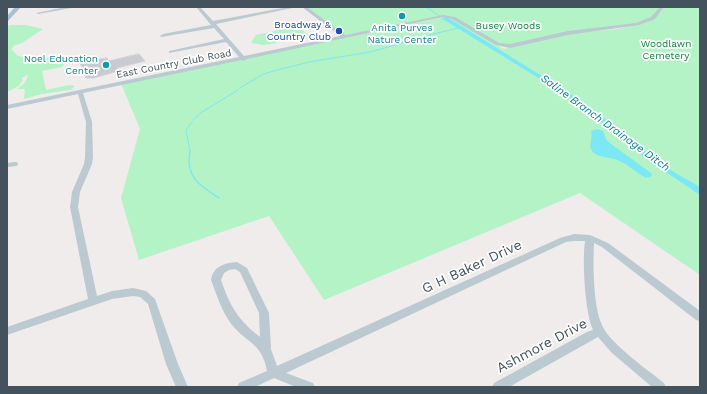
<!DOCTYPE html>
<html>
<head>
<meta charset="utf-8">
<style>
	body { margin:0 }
	#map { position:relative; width:707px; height:394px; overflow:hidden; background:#f0ecec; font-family:"Work Sans",sans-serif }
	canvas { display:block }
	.frame { position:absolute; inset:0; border:8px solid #43525c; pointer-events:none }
</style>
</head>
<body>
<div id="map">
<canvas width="707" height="394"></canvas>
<div class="frame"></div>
</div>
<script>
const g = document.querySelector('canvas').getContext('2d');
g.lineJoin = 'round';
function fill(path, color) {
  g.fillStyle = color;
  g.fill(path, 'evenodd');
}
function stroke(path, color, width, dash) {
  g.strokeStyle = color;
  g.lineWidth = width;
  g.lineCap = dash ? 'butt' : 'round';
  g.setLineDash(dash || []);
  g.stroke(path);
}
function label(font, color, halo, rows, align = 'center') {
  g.font = font + ' "Work Sans",sans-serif';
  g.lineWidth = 3.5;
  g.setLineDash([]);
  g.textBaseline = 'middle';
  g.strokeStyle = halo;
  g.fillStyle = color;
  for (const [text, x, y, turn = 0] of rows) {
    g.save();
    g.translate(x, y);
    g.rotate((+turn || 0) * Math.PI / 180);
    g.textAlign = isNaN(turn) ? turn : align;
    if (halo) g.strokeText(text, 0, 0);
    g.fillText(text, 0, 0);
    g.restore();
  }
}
const green = new Path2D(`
	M307 7H662L655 16 637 24 568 33 503 46 447 16 344 35Z
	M664 7H700V275L580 193 324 300 269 216 139 260 121 198 140 129 121 84 445 17 455 20 504 49 570 34 617 29 640 24 657 16Z
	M10 25H26L43 29 22 43 13 46 12 50 18 56 28 58H48L55 55 63 56 65 63 62 67 42 71 46 90 69 85 75 86 71 89H76L42 94 24 99 25 89H17L25 83 28 75 22 78 23 80 19 86 7 92V27Z
	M284 29 302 30 309 35 300 37 295 33 274 38 277 43 264 45 251 43 256 35Z`);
const water = new Path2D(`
	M447 17 582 101 672 171 700 187V195L645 158 579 103 441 18Z
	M597 129 603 131 606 139 611 144 651 173 652 176 646 178C635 172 626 162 614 159 607 157 594 157 591 149 589 143 593 138 591 131Z`);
const streamFar1 = new Path2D(`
	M426 7 441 17
	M430 35 458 28
	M240 88 263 74 281 69 309 62 370 52 428 36
	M193 120 202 112 238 90
	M190 152 186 130 192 122`);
const stream = new Path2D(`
	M190 151C185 177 199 185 219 198`);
const building = new Path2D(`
	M139 54 145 61 117 68 118 71 94 78H86L80 63 99 59 107 58 108 61Z`);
const minor = new Path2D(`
	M66 7H77L38 14 36 13Z
	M196 7H200L213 21 288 7H297L216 24 244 56 340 36 302 7H307L345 35 443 15 455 17 499 43 510 44 568 31 636 23 651 17 660 7H664L655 19 639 25 568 35 510 48 496 45 452 19 443 17 247 59 244 61 242 60 83 93 92 122 93 157 92 164 80 192 78 207 97 296 112 291 133 288 146 291 155 299 178 364 188 387H176L166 364 148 304 140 297 133 296 112 299 7 335V327L88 299 70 207 72 192 84 164 85 157 86 122 78 94 7 109V105L239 57 226 42 169 53V51L224 39 214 28 161 37 160 36 163 34 211 25Z
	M14 162H17L18 164 17 166 7 167V163Z
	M574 234 590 235 608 243 700 311V321L696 320 602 247 594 243C593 265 593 305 602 325 609 343 648 370 664 383L666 387H652L612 353 598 337 509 387H492L494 383 587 332 593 330C585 313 582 260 585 241H574L566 242 286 373 313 383 315 387H296L274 378 255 387H237L239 383 267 371C262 343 248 344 232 325 222 312 217 296 211 280 213 266 225 263 237 262L247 268 269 313 271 349 277 366 560 238ZM235 269 240 272 259 313 260 337C238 320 230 306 221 280L224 273 229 270Z`);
const major = new Path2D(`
	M15 7H21L7 22V16Z`);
const markers = [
	[402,16,4,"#0f9aa8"],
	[339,31,4,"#1a4fb4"],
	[106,65,4,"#0f9aa8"]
];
const farTransitnames = [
	["Broadway &",331,25],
	["Country Club",331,37]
];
const farParknames = [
	["Busey Woods",508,26],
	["Woodlawn",666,44],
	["Cemetery",666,56]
];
const farCulturenames = [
	["Anita Purves",402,28],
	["Nature Center",402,40],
	["Noel Education",98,59,"right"],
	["Center",98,71,"right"]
];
const farStreetnames = [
	["East Country Club Road",174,64,-11]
];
const farWaternames = [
	["Saline Branch Drainage Ditch",605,123,36]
];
const nearStreetnames = [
	["G H Baker Drive",472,267,-25],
	["Ashmore Drive",542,346,-28]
];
fill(green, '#b4f3c6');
fill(water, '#7ce8f5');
stroke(streamFar1, '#7ce8f5', 1);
stroke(stream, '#7ce8f5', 1.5);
fill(building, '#c8ccd2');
stroke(building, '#cfd3d9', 1);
fill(minor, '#bbc9d1');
fill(major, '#a8c0cf');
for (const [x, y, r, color] of markers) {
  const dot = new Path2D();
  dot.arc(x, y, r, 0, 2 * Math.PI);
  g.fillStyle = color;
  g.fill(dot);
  stroke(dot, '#fff', 1.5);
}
label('10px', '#164399', '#fff', farTransitnames, 'right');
label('10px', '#0d843d', '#fff', farParknames);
label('10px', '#0d838f', '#fff', farCulturenames);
label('10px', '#43525c', '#fff', farStreetnames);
label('italic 11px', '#038291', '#fff', farWaternames);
label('14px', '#43525c', '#fff', nearStreetnames);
</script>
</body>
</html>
